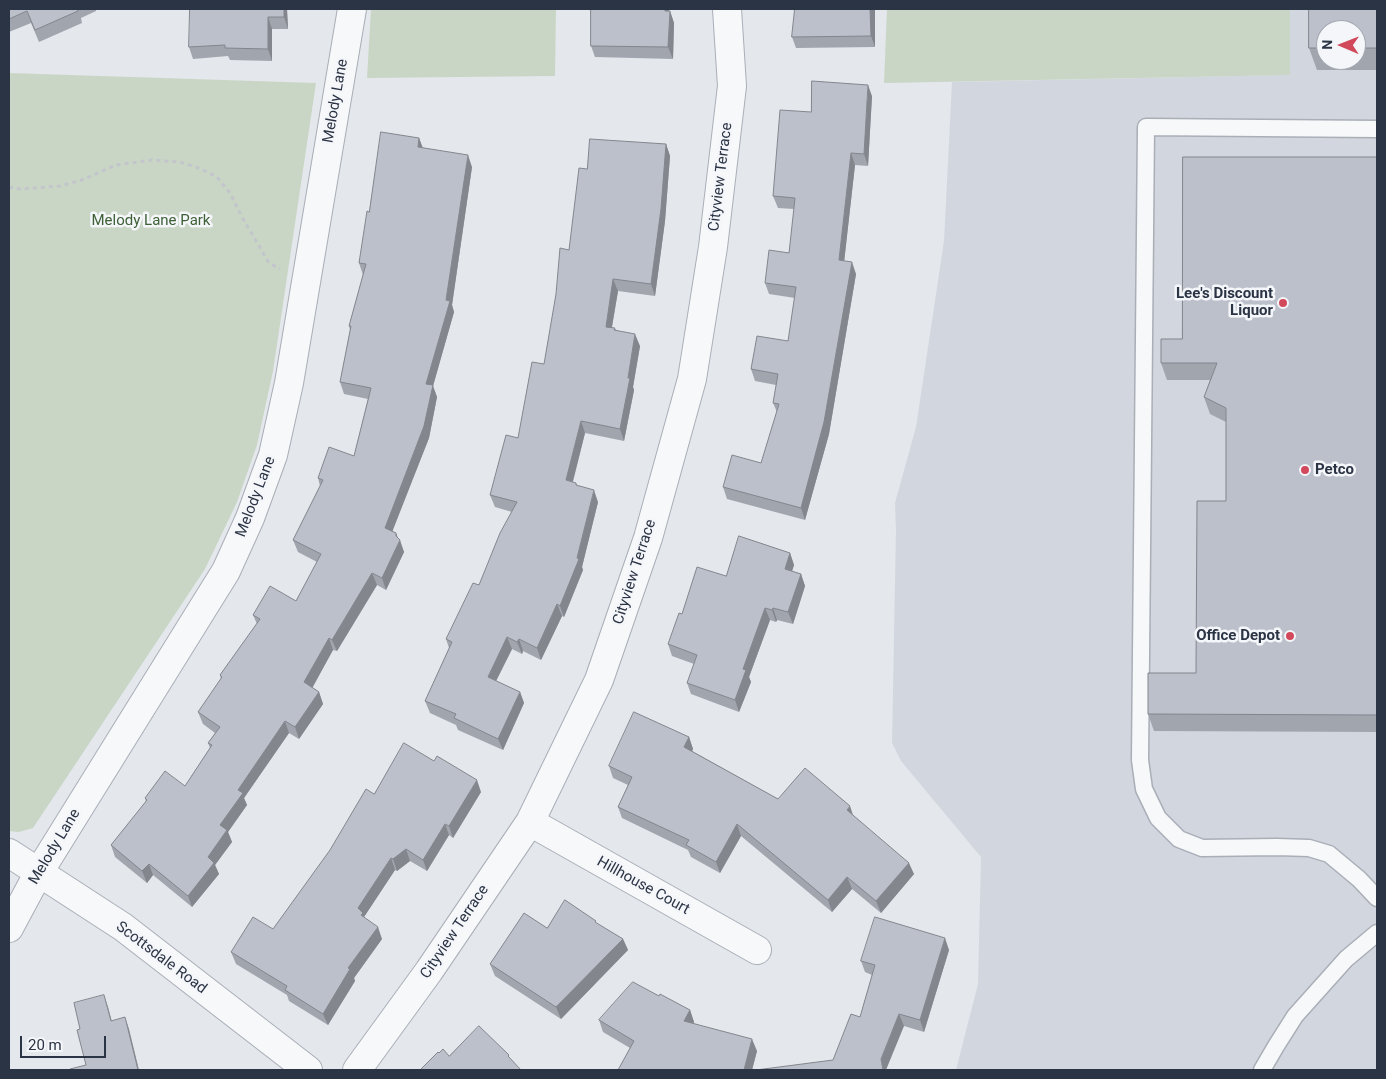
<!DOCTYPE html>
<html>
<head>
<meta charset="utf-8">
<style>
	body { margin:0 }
	#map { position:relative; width:1386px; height:1079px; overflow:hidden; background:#e4e7ec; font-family:Roboto,sans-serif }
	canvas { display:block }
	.frame { position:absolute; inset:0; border:10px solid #2b3445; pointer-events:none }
	.north { position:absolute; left:1316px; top:20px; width:50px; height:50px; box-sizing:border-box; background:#f4f6f9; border:1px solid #a4a8b1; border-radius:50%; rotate:271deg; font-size:14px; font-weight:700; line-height:20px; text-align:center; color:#2b3445 }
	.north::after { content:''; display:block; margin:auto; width:18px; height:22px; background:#d1495b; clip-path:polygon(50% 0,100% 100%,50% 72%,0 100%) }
	.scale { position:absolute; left:20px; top:1036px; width:86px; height:22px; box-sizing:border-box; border:2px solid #2b3445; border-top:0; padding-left:6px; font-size:15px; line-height:18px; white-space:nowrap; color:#2b3445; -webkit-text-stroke:4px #f4f6f9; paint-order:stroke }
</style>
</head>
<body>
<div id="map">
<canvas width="1386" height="1079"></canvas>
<div class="frame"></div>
<div class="north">N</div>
<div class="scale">20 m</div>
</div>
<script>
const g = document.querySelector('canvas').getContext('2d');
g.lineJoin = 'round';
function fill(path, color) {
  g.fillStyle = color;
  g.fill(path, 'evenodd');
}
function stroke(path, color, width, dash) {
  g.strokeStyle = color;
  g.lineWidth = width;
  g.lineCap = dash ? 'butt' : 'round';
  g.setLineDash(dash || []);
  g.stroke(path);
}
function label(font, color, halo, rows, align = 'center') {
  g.font = font + ' Roboto,sans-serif';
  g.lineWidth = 5;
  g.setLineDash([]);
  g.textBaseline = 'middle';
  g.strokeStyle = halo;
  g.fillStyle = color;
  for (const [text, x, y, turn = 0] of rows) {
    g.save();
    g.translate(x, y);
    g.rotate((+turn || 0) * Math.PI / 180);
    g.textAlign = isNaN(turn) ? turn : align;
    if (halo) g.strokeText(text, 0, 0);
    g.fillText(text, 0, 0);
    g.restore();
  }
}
const built = new Path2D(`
	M1290 9H1377V1070H956L978 984 981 857 901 761 892 743 896 530 895 503 916 427 944 241 952 82 1289 75ZM1326 30H1356V60H1326Z`);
const green = new Path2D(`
	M371 9H556L555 76 367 78Z
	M887 9H1290V75L884 83Z
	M9 73 316 83 273 371 257 445 237 502 205 569 33 828 19 832 9 831Z`);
const path = new Path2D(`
	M9 187 20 189 60 186 82 180 116 165 152 160 180 162 201 169 217 177 230 193 242 217 269 263 280 269`);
const lane = new Path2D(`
	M1377 129 1146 127 1140 760 1144 789 1158 818 1179 839 1202 848 1277 847 1309 848 1329 854 1359 879 1377 898
	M1262 1070 1276 1046 1295 1016 1346 959 1377 933`);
const street = new Path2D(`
	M530 822 757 950
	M9 853 123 927 308 1070
	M9 928 39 872 226 571 250 518 273 455 289 383 352 9
	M357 1070 429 971 530 822 599 680 648 538 692 379 713 247 732 86 727 9`);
const wall = new Path2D(`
	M9 9H96V11L81 18 82 23 39 42 31 23 9 32Z
	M287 9 288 29H272V61L230 60 228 56 193 59 189 47Z
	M591 9H669V11H670L674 23 673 59 595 57 591 46Z
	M795 9H875V47L796 48 792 37Z
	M1309 9H1377V70H1317L1309 48ZM1326 30H1356V60H1326Z
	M872 96 868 166 855 165 844 261 856 274 829 434 805 520 727 499 723 487 761 463 777 412 773 403 776 385 755 381 751 369 788 341 795 298 769 294 765 283 789 253 794 209 778 208 773 196Z
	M419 138 423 148 472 167 452 305 454 312 433 386 437 397 429 438 392 531 396 533 404 552 386 590 377 585 337 651 333 650 312 687 319 692 323 704 299 739 289 733 244 798 247 805 228 832 232 842 215 865 219 874 192 907 153 875 147 883 115 857 111 845 146 802 145 798 185 786 210 748 208 743 215 733 203 724 198 712 221 679 220 675 257 624 253 615 296 601 317 562 298 552 293 540 320 486 318 478 354 456 368 399 344 394 340 382 350 330 349 326 363 275 359 263 369 212Z
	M666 144 670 156 665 221 655 296 618 291 612 327 640 346 633 387 634 390 624 441 585 433 573 482 576 483 577 486 598 502 582 567 583 570 564 617 562 616 541 660 523 651 522 654 512 649 496 681 520 692 524 703 503 750 458 730 456 725 430 713 425 701 449 648 446 639 479 585 512 512 495 507 490 495 518 438 544 364 587 169Z
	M1377 157V732L1154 731 1148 714 1196 673 1226 501V422L1210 414 1204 397 1210 380H1167L1161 363 1182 339Z
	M790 553 794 565 792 571 801 574 805 586 793 624 777 620 776 622 770 620 749 677 751 682 739 712 691 694 687 683 694 664 672 656 668 644 682 614 726 576Z
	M689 737 693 749 692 751 778 799 853 815 914 874 881 913 852 889 832 912 741 836 720 873 691 857 688 850 622 818 618 807 628 785 613 778 609 766Z
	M481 792 453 838 449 835 427 871 410 861 397 871 395 870 364 917 382 939 354 978 355 981 328 1025 289 1001 287 995 236 964 231 952 273 929 374 794Z
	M597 924 623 939 628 950 561 1019 495 976 490 964 547 928Z
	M949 950 924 1032 904 1026 833 1060 860 1017 872 975 865 972 861 961Z
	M659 996 690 1010 694 1022 693 1023 757 1051 752 1070H618L630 1048 603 1032 599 1020Z`);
const shadedWall = new Path2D(`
	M284 9H287L288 29 284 17Z
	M665 9H669V23L665 11Z
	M870 9H875V47L871 36Z
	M670 11 674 23 673 59 668 47Z
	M268 17 272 29V61L268 49Z
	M868 85 872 96 868 166 864 154Z
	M419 138 423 149 418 147Z
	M666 144 670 156 665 221 655 296 651 284Z
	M851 153 855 165 843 272 839 260Z
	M468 155 472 167 452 305 454 312 433 386 437 397 429 438 389 540 385 528 446 300Z
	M852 262 856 274 829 434 805 520 801 508Z
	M613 279 618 291 610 338 606 327Z
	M635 334 640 346 633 387 634 390 624 441 620 429Z
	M581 421 585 433 570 492 566 480Z
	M594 490 598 502 582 567 583 570 564 617 560 606 577 558Z
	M396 533 399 542 400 540 404 552 386 590 382 578Z
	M790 553 794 565 789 580 785 569Z
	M372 573 377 585 337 651 332 640Z
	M801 574 805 586 793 624 788 612Z
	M557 604 562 616 541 660 537 648Z
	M765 608 770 620 749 677 751 682 739 712 735 700 743 669Z
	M773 608 777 620 776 622 772 610Z
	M507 637 512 649 492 689 488 677Z
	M329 638 333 650 309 694 304 682Z
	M519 639 523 651 522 654 517 642Z
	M319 692 323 704 299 739 295 727Z
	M520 692 524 703 503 750 498 739Z
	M285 721 289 733 244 798 247 805 228 832 232 842 215 865 219 874 192 907 188 896 208 857 220 825 238 790Z
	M689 737 693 749 688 759 684 747Z
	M477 780 481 792 453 838 449 826Z
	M850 806 854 818 847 810Z
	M445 824 449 835 427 871 423 860Z
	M737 824 741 836 720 873 716 862Z
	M406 849 410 861 397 871 393 859Z
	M391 858 395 870 364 917 367 924 358 908Z
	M909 863 914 874 881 913 876 901Z
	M149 864 153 875 147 883 142 871Z
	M847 877 852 889 832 912 828 900Z
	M378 927 382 939 354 978 355 981 328 1025 323 1014 348 968Z
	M945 938 949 950 924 1032 920 1020Z
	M623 939 628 950 561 1019 556 1007Z
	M104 995 108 1007 115 1033 111 1021Z
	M690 1010 694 1022 688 1033 684 1021Z
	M899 1014 904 1026 886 1070H883L881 1059Z
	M125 1017 129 1029 139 1070H138Z
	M752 1039 757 1051 752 1070H744Z`);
const building = new Path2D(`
	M9 9H77L78 11 35 30 27 11 9 19Z
	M190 9H284V17H268V49L225 48V45L189 47Z
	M591 9H665V11H670L668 47 591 46Z
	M795 9H870L871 36 792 37Z
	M1309 9H1377V48H1356V30H1326V48H1309Z
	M812 81 868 85 864 154 851 153 839 260 852 262 824 422 801 508 723 487 732 455 761 463 779 404 773 403 778 374 751 369 757 336 788 341 796 287 765 283 769 250 789 253 795 198 773 196 780 110 811 112Z
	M381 132 419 138 418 147 468 155 446 300 450 301 426 384 433 385 424 426 385 528 396 533V536L400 540 382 578 372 573 332 640 329 638 304 682 319 692 295 727 285 721 238 790 243 793 220 825 227 830 208 857 214 863 188 896 149 864 142 871 111 845 147 800 145 798 165 771 185 786 212 745 208 743 220 727 198 712 222 677 220 675 260 619 253 615 270 586 296 601 321 554 293 540 323 480 318 478 329 447 354 456 371 388 340 382 351 326H349L366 264 359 263 367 211 369 212Z
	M590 139 666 144 661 209 651 284 613 279 606 327 615 328 614 330 635 334 628 378H630L620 429 581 421 566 480 576 483V485L594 490 577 558 579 559 560 606 557 604 537 648 519 639 517 642 507 637 488 677 520 692 498 739 454 718 456 714 425 701 452 642 446 639 473 583 479 585 500 533 517 502 490 495 506 435 518 438 532 362 544 364 556 294 560 248 569 250 579 168 587 169Z
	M1183 157H1377V715L1148 714V673H1196L1197 501H1226V408L1204 397 1217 363H1161V339H1182Z
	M739 536 790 553 785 569 801 574 788 612 773 608 772 610 765 608 743 669 746 670 735 700 687 683 697 655 668 644 679 613 682 614 697 567 726 576Z
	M634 712 689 737 684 747 778 799 805 768 850 806 847 810 909 863 876 901 847 877 828 900 737 824 716 862 686 845 689 840 618 807 632 777 609 766Z
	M404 743 434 761 437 756 477 780 449 826 445 824 423 860 406 849 393 859 391 858 358 908 363 913 361 915 378 927 348 968 350 969 323 1014 285 990 287 986 231 952 253 917 273 929 330 850 366 789 374 794Z
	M565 900 596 921 595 922 623 939 556 1007 490 964 524 913 547 928Z
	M875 917 945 938 920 1020 899 1014 881 1059 883 1070H756L833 1060 851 1014 860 1017 875 965 861 961Z
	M633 982 659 996 660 994 690 1010 684 1021 752 1039 744 1070H618L634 1041 599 1020Z
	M104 995 111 1021 125 1017 138 1070H70V1069L86 1065 77 1030 80 1029 74 1003Z
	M479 1026 509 1055 508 1056 521 1070H420L438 1052 439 1053 443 1049 449 1056Z`);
const markers = [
	[1283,303,5,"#d1495b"],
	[1305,470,5,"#d1495b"],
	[1290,636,5,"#d1495b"]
];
const streetNames = [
	["Melody Lane",336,101,-80],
	["Cityview Terrace",721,177,-83],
	["Melody Lane",256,497,-69],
	["Cityview Terrace",635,572,-72],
	["Melody Lane",55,847,-59],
	["Hillhouse Court",643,886,29],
	["Cityview Terrace",455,932,-56],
	["Scottsdale Road",161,958,37]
];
const parkNames = [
	["Melody Lane Park",151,221]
];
const poiNames = [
	["Lee's Discount",1273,294],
	["Liquor",1273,311],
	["Petco",1315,470,"left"],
	["Office Depot",1280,636]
];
fill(built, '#d2d6de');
fill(green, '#c9d6c5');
stroke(lane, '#a9aeb7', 19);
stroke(street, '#a9aeb7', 30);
stroke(path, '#c2c5cb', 3, [4, 4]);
stroke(lane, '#f7f8fa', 16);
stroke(street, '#f7f8fa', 28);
fill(wall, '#a1a5ae');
fill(shadedWall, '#83868d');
fill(building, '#bbc0ca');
stroke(building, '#83868d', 1);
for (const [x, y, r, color] of markers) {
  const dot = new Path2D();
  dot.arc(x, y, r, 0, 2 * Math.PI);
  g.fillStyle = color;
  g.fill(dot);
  stroke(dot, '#f4f6f9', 2);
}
label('15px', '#2b3445', '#f4f6f9', streetNames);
label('15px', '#3f6138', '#f4f6f9', parkNames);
label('bold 15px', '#2b3445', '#f4f6f9', poiNames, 'right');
</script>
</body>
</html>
